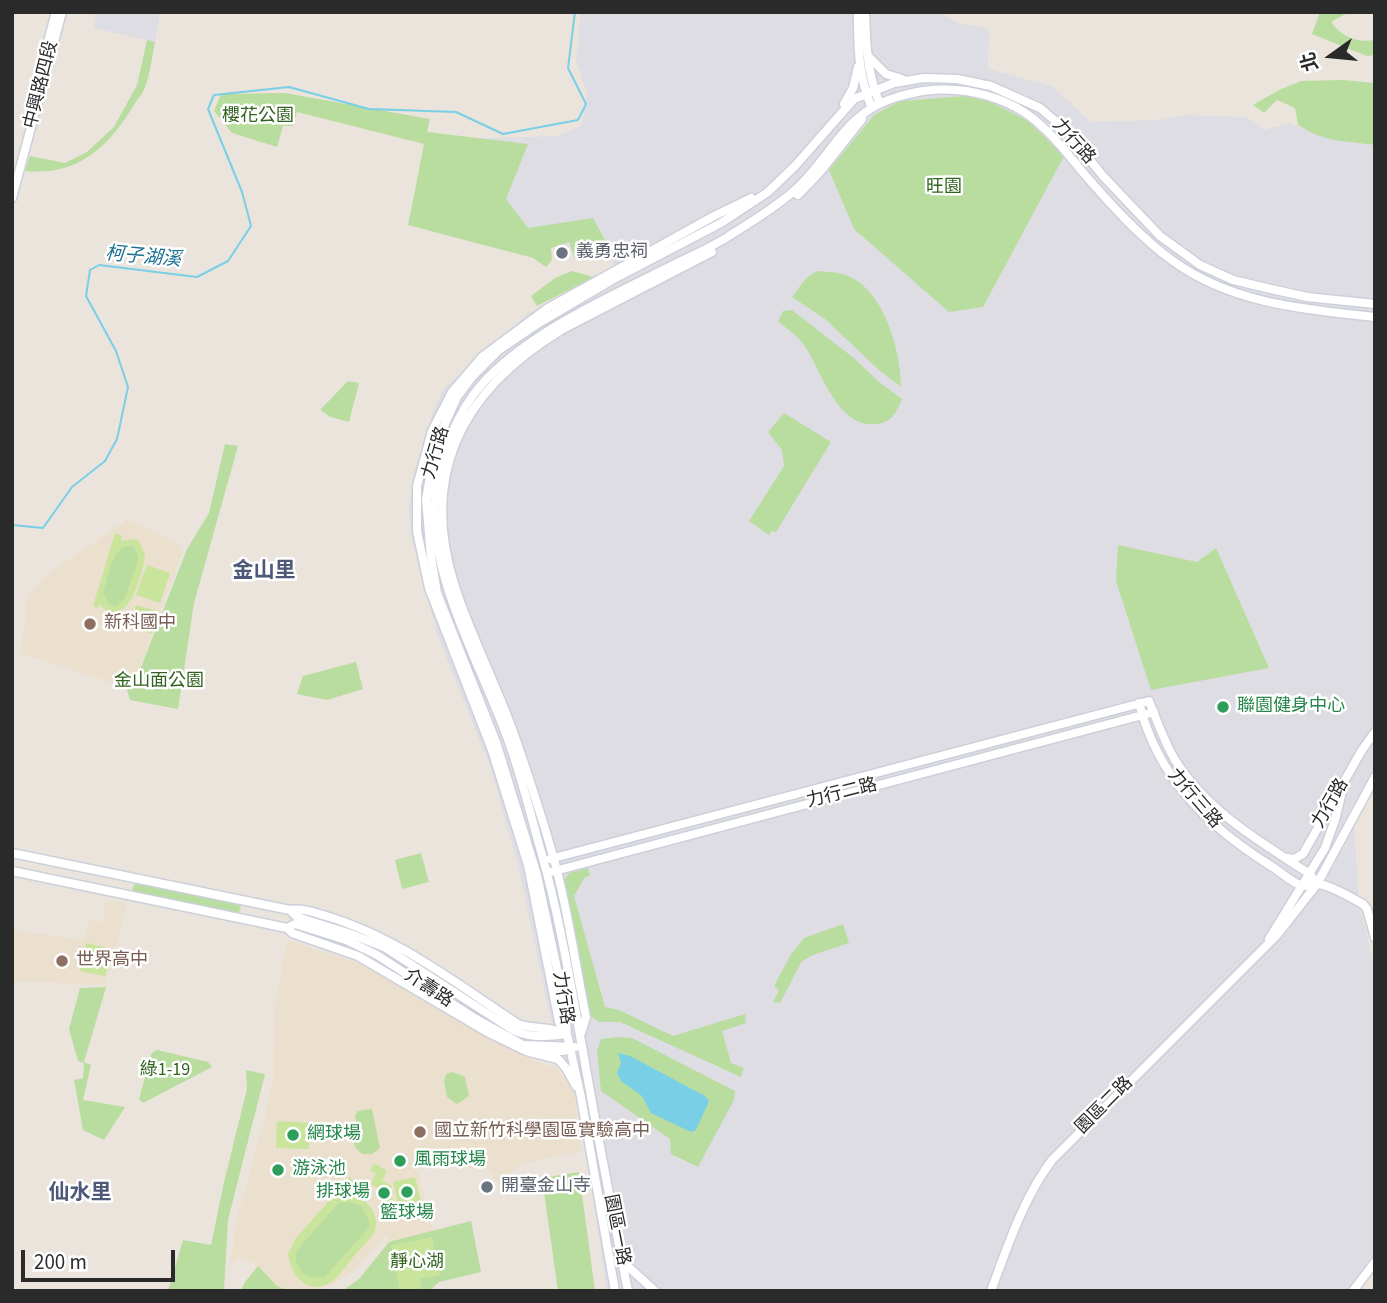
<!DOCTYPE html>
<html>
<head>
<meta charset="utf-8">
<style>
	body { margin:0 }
	#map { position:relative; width:1387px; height:1303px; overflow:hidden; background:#ebe4dd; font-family:"Source Sans 3","Noto Sans TC",sans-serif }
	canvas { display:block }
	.frame { position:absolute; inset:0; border:14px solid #2a2a2a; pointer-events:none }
	.north { position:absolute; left:1296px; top:21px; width:70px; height:70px; -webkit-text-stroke:5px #fff; paint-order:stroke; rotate:255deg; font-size:19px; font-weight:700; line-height:28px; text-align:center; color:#2a2a2a }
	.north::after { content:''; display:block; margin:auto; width:24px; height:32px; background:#2a2a2a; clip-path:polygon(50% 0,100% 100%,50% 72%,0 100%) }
	.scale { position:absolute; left:21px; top:1250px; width:154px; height:32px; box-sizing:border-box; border:4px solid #2a2a2a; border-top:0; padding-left:9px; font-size:21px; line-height:24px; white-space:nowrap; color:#2a2a2a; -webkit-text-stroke:5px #fff; paint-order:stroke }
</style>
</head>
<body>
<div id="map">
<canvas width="1387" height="1303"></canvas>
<div class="frame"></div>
<div class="north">北</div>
<div class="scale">200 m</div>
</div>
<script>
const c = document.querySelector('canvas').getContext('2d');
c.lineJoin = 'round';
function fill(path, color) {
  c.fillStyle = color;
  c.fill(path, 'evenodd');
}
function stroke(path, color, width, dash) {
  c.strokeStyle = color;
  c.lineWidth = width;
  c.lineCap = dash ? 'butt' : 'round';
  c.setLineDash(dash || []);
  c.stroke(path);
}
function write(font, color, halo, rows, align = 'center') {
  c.font = font + ' "Source Sans 3","Noto Sans TC",sans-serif';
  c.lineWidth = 5;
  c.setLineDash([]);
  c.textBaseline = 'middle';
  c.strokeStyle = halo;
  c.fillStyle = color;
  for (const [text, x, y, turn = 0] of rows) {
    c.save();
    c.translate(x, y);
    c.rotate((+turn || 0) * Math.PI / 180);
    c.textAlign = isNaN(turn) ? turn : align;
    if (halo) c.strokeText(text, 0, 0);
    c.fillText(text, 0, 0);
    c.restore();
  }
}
const industrial = new Path2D(`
	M96,12H160L155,42L94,28Z
	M581,12H938L959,23L989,29L988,69L1052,86L1091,122L1159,120L1187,115L1247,117L1264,130L1290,123L1333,140L1375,145V786L1354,822L1359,905L1375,968V1269L1357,1291H607L578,1100L550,1016L518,864L490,766L437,634L411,536L409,506L416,466L434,409L444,388L527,314L615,267L609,255L416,220L434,140L557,136L581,126L587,93L576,61Z`);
const education = new Path2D(`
	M128,519L178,543L183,552L131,689L21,653L28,595L53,570Z
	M106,900L127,903L105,985L12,981V930L83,940L90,920L102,922Z
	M290,941L360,964L527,1058L557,1068L574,1093L582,1151L521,1164L498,1185L486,1166L463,1169L439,1157L425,1160L426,1164L417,1167L444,1276L431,1291H397L387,1234L354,1271L331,1286L311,1291H294L250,1283L257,1265L243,1258L237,1259L230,1265L236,1222L266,1113L273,1078L275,1004L287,942Z`);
const green = new Path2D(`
	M1320,12H1349L1331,22C1343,37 1355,43 1375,40V55L1367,56L1312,34Z
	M147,40L155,42C152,57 150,76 144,90C141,96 135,102 132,108C107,149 76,176 25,171L30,156L65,163L87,152L114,127L137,85Z
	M1343,80L1375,83V145L1333,140L1314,134L1298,125L1295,108L1277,100L1264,113L1253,105L1279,90L1301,81Z
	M285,93L430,119L427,132L528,144L506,199L528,228L593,218L605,240L617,254C602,260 591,261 574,257L569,242L551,248L552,260L546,267L533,258L408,225L424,144L297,112L293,126H283L277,147L232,133L214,111L221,94Z
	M964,96L989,101L1028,121L1064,156L983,307L949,312L854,229L829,170L874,115L900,101Z
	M572,271L594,277L537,306L531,296L555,278Z
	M819,271C828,272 838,272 846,275C884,289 901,351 901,387L879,370L825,319L792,297C800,287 806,274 819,271Z
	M792,310L855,359L879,382L902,399C896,413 892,422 877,424C839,430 821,371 806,348C799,337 788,329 778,322L783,311Z
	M348,381L359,383L349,422L331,417L320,410Z
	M784,413L831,442L776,532L772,531L769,535L749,521L784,466L782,450L768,432Z
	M225,444L238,446L194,603L178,709L130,700L126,687L132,688L138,675L187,549L209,513Z
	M129,545L134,547L139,557L125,599L116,607L108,604L103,592C108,577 111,548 129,545Z
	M1118,545L1197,562L1216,548L1269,668L1151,690L1116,581Z
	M356,662L363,689L327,700L297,694L303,676Z
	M421,853L429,882L402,889L395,860Z
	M588,868L590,876L585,877L574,896L605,1007L619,1010L673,1036L745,1014L746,1023L722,1031L731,1063L744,1068L741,1077L620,1022H599L591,1016L563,882L569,873Z
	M136,883L241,905L239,913L134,893L132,888Z
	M843,924L849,943L813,955L802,961L780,1003L773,1002L779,990L774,986L790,956L804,938Z
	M106,987L84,1062L91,1065L83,1100L125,1107L104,1140L83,1130L74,1080L83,1078L84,1063L78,1061L69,1029L80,988Z
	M617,1037L632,1038L735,1091L734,1100L698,1167L671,1154L670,1139L601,1091L597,1052L601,1039Z
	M157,1050L208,1062L212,1067L143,1103L139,1099L151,1055L153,1052Z
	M246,1070L265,1074L228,1220L224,1290L168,1291L183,1240L211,1245L224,1182L247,1089Z
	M453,1072L465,1077L469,1096L457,1104L447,1097L444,1081L446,1074Z
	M372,1109L380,1148L372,1154H362L355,1147L351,1130L356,1122L355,1116L357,1111Z
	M579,1172L595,1291H558L542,1178Z
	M349,1201L362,1206L369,1221V1228L325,1277L314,1278L303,1274L296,1263V1251L338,1203Z
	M471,1221L481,1272L439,1282L429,1291H342L359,1279L389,1242Z
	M258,1266L277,1286L289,1291H241L245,1282Z`);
const pitch = new Path2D(`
	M115,533L122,536L121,541L134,539L139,541L145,554C144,571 126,636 100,604L98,608L93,606ZM129,545L134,547L139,557L125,599L116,607L108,604L103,592C108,577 111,548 129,545Z
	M147,565L170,573L160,603L136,595Z
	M136,605L159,612L152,634L130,627Z
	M86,943L111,949L105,976L80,971Z
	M277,1121L310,1123L309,1149L276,1148Z
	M374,1163L387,1171L382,1180L392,1186L386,1195L394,1200L390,1206L397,1211L392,1219L380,1212L385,1203L378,1198L382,1191L371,1184L376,1174L370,1170Z
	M350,1177L355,1183L345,1195C362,1194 381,1211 375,1230C372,1239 360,1249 354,1256C347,1264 338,1279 328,1284C305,1295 291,1273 288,1254L296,1238ZM349,1201L362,1206L369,1221V1228L325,1277L314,1278L303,1274L296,1263V1251L338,1203Z
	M415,1177L421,1203L399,1208L393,1182Z
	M432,1237L440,1275L420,1279L422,1291H400L391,1245Z`);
const water = new Path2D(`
	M618,1053L630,1056L705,1096L709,1101L696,1130L691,1132L651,1113L642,1096L621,1081L617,1073L621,1063Z`);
const stream = new Path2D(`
	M12,525L43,528L72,487L105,461L117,439L128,387L116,351L86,296L90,270L99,265L197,277L228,261L251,226L242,192L208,109L214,95L289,87L369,109L456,112L503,134L578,120L586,104L568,68L575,12`);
const secondary = new Path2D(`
	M858,12C858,45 858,75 871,106
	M865,12C866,44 867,72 879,102
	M868,56L886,74L902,79
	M42,64L56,12
	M844,104L853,88L858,67
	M798,195L820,172L862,119
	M12,198L62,12
	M1139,703C1158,778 1207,826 1271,866C1280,871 1293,884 1303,886C1308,886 1314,883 1319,884C1334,887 1350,897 1363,904L1367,909L1375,938
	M12,853L290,910C303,908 313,912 326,916C397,937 457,984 518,1024C535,1030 551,1026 567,1034
	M1287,858L1294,859L1303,854L1362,750L1375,732
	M550,859L1149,701C1157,721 1164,741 1175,760C1207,811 1260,842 1310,874L1317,884
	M12,871L263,923L287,928L295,924L346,940L377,955L476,1019L523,1045L575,1047
	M551,872L1154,712
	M290,910L297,917L348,933L384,947L513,1030C532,1039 547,1036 567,1034
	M287,928L292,933L358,956L489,1033L526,1051L558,1059L566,1068L576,1086
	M1269,939L1325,848L1335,820L1344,783
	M566,1031L559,1022L528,865L492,750L429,588L417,531V486L432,431L452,392L482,357L548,308L714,216L751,198
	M581,1033L586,1017C575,964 568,908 553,856C542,817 529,778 516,740C498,688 472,639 455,587C418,473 463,389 563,329L712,252
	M539,1051H563L568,1049
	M623,1262L655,1291
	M615,1291L581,1097L567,1034L565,1006L537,875L496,742L437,593L431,557L426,499L436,444L457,397L472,377L499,350L539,323L612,280L721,223L768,192L795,166L854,99L894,83L924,78L957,79L991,86L1040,108L1065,129L1103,176L1160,236L1200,265L1233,280L1271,289L1307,297L1375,304
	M628,1291C612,1211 597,1132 583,1052C571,987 560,919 542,855C530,813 520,769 504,729C478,661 434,582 434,509C434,471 452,425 473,395C515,338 611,296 675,264C693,255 712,247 729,236C751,222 775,208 795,190C832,157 844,112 897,97C918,91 935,88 956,90C982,92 1010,101 1031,117C1052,133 1069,156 1086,176C1112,206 1141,238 1173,261C1232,304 1305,309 1375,317
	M991,1291C1008,1245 1023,1199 1052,1160L1277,935L1317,884L1375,777
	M1353,1291L1375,1262`);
const markers = [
	[562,253,7,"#6b7280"],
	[90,624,7,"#8d6e63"],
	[1223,707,7,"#2e9e5b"],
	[62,961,7,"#8d6e63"],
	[420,1132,7,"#8d6e63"],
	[293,1135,7,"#2e9e5b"],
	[400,1161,7,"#2e9e5b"],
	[278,1170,7,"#2e9e5b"],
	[487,1187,7,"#6b7280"],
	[407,1192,7,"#2e9e5b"],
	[384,1193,7,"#2e9e5b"]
];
const streetNames = [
	["中興路四段",42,85,-76],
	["力行路",1073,142,48],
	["力行路",437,453,-74],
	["力行二路",842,794,-14],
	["力行三路",1194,799,49],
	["力行路",1331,804,-60],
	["介壽路",428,989,33],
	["力行路",562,998,81],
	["園區二路",1105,1106,-45],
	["園區一路",616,1230,79]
];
const parkNames = [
	["櫻花公園",258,117],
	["旺園",944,188],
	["金山面公園",159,682],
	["綠1-19",165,1071],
	["靜心湖",417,1263]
];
const worshipNames = [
	["義勇忠祠",576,253],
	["開臺金山寺",501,1187]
];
const educationNames = [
	["新科國中",104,624],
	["世界高中",76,961],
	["國立新竹科學園區實驗高中",434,1132]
];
const leisureNames = [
	["聯園健身中心",1237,707],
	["網球場",307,1135],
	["風雨球場",414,1161],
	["游泳池",292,1170],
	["排球場",370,1193,"right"],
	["籃球場",407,1214,"center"]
];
const waterNames = [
	["柯子湖溪",143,258,5]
];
const quarterNames = [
	["金山里",264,572],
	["仙水里",80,1194]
];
fill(industrial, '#dfdde4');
fill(education, '#ebe0ce');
fill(green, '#b8dd9e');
fill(pitch, '#c9e49b');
fill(water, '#79cfe5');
stroke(stream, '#79cfe5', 2);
stroke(secondary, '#ccd0db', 11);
stroke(secondary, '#fff', 8);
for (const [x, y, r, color] of markers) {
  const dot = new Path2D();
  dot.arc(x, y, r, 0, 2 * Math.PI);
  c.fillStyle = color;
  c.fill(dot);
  stroke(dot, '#fff', 2.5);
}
write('18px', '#2a2a2a', '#fff', streetNames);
write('18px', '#326220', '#fff', parkNames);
write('18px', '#5b616d', '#fff', worshipNames, 'left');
write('18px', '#785e54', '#fff', educationNames, 'left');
write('18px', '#27864d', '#fff', leisureNames, 'left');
write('italic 19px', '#186f91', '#fff', waterNames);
write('bold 21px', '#4e5877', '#fff', quarterNames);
</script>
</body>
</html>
